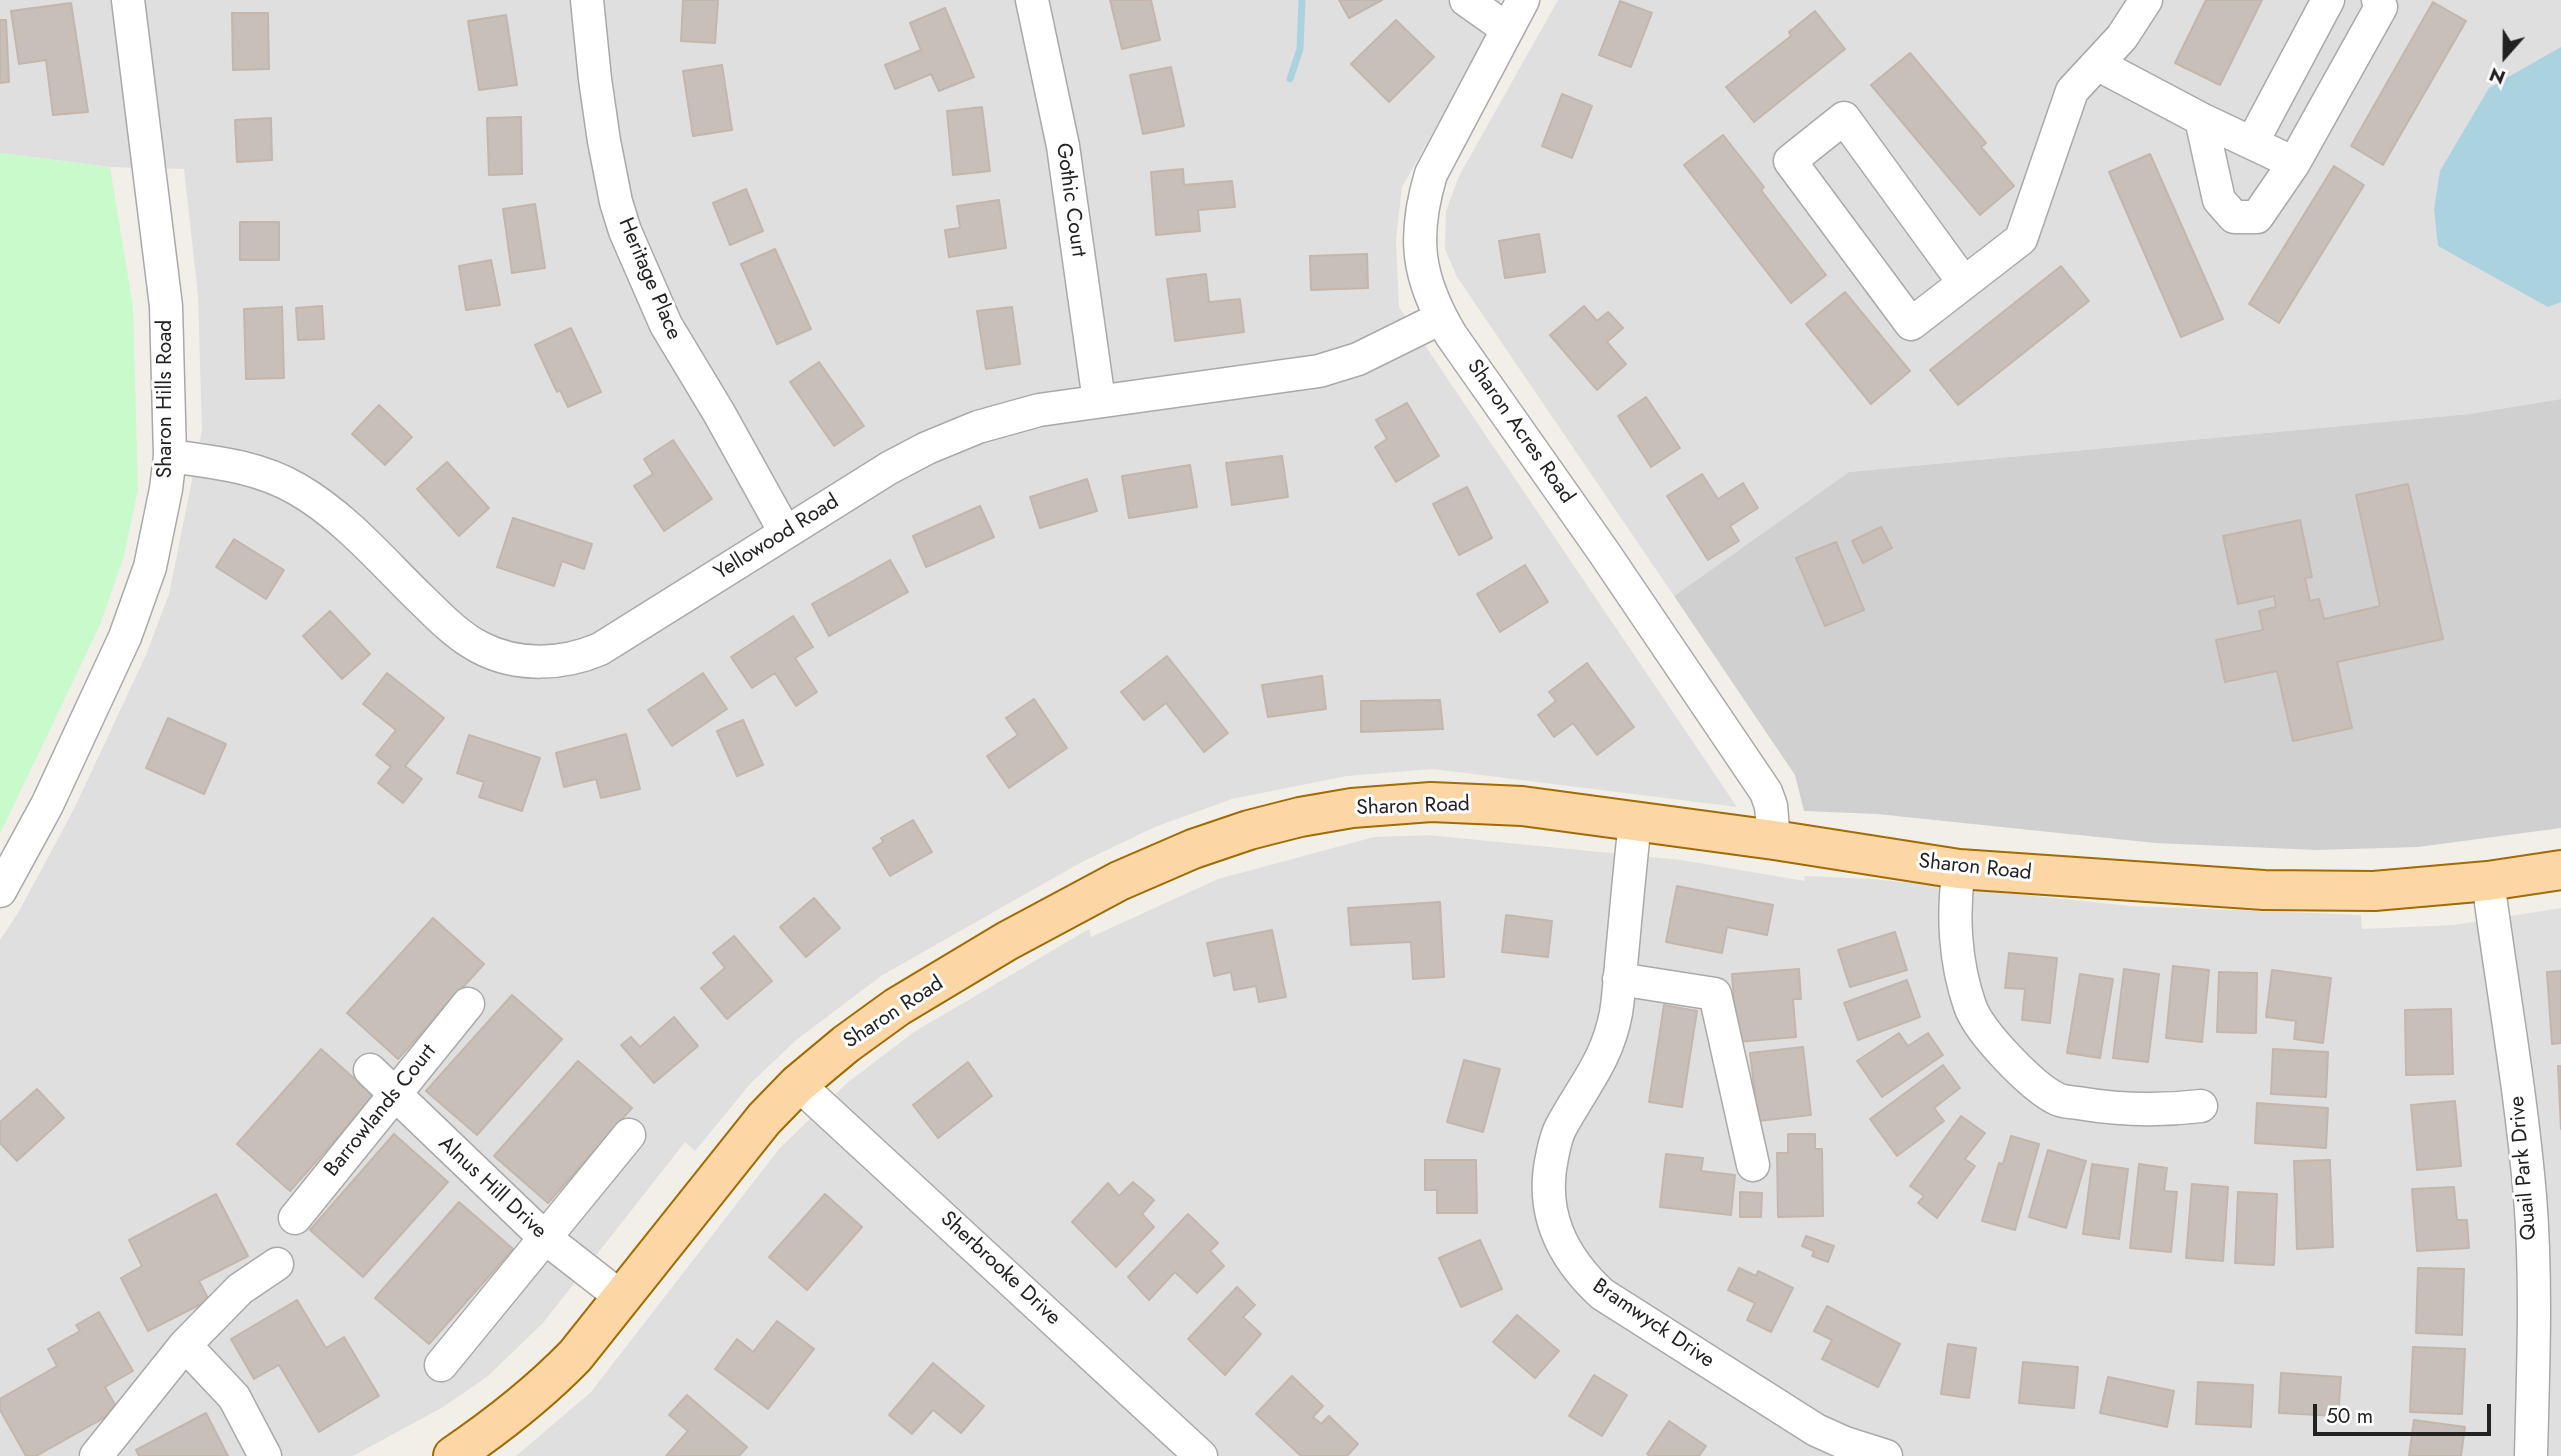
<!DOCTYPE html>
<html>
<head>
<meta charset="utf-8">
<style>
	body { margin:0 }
	#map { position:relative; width:2561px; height:1456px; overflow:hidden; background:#f2efe9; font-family:Jost,sans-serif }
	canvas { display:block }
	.north { position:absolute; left:2470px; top:21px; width:70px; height:70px; -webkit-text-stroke:5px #fff; paint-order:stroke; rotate:201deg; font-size:19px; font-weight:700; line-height:28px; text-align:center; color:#222 }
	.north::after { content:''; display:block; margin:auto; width:24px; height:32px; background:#222; clip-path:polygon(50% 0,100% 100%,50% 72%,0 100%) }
	.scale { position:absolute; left:2313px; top:1404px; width:178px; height:32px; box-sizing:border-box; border:4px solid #222; border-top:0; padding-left:9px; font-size:21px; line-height:24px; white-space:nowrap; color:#222; -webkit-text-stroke:5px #fff; paint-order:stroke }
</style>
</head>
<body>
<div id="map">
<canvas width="2561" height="1456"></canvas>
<div class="north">N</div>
<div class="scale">50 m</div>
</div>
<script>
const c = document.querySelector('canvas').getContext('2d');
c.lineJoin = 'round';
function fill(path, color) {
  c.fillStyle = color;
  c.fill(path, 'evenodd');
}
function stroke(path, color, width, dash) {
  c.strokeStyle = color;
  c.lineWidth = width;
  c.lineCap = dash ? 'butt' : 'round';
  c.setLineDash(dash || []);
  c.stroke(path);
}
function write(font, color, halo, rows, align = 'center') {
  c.font = font + ' Jost,sans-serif';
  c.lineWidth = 6;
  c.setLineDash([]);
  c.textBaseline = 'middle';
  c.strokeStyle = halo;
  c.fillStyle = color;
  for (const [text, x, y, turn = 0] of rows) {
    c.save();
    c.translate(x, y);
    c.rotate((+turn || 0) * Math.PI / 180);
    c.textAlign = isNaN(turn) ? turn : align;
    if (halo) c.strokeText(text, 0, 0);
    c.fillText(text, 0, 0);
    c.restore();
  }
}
const residential = new Path2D(`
	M0,0H1501L1475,58L1402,187L1396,239L1399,307L1737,807L1433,769L1347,776L1232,799L1155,827L1080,863L881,976L795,1041L750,1084L695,1151L685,1142L543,1323L488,1376L443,1407L353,1456H0V940L18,913L73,811L146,655L169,594L202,430L198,295L184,169L110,167L0,153Z
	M1558,0H2561V399L2469,414L1849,472L1674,596L1457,277L1445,249L1446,211L1459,176Z
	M1428,835L1681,860L1805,881L1804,876L1872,879L2131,906L2361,915L2362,929L2454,925L2561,908V1456H516L591,1392L779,1149L847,1083L914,1032L1089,929L1091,937L1218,879L1374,837Z`);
const religious = new Path2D(`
	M2561,399V828L2418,847L2317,850L2155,843L1877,814L1804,811L1795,775L1674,596L1849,472L2469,414Z`);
const park = new Path2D(`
	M0,153L110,167L133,307L138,489L124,556L100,625L0,834Z`);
const water = new Path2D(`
	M2561,47V302L2548,307L2438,246L2434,209L2440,171L2489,88Z`);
const stream = new Path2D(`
	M1290,79L1300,49L1302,0`);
const building = new Path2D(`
	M683,0H718L715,43L681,41Z
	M1110,0H1151L1160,40L1122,49Z
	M1339,0H1382L1349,18Z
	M2206,0H2262L2220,85L2175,63Z
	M1620,1L1652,13L1631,67L1599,55Z
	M2433,2L2466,21L2383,165L2351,146Z
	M71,3L88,112L53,115L46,60L19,64L11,11Z
	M945,8L974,77L939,91L931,74L895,89L885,65L921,50L910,23Z
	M1815,11L1845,49L1754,122L1726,87L1791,36L1789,32Z
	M232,13H268L269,69L233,70Z
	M506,15L517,85L479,90L468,21Z
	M0,20H6L9,82L0,83Z
	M1396,20L1434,57L1389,102L1351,64Z
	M1910,53L1986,143L1981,147L2014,186L1980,215L1871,85Z
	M722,65L732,130L693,136L683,71Z
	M1171,67L1184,126L1143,134L1130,75Z
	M1562,94L1592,106L1572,158L1542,146Z
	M982,107L990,171L953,175L947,111Z
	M521,117L522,174L489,175L487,118Z
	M271,118L272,160L237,162L235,120Z
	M1723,135L1764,187L1761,190L1826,275L1791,303L1684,165Z
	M2150,154L2223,319L2181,337L2109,172Z
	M2334,166L2364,185L2279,323L2249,304Z
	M1183,169L1184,185L1232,181L1235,207L1198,210L1200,231L1156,235L1151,172Z
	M746,189L763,231L730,245L713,203Z
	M999,200L1006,248L949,257L945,230L960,228L957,206Z
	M535,204L545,268L512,273L503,209Z
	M240,222H279V260H240Z
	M1539,234L1545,272L1505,278L1499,241Z
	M775,249L811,329L777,344L741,264Z
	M1367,254L1368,288L1311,290L1310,256Z
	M491,260L500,305L466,310L459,266Z
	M2061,266L2089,301L1958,405L1930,370Z
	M1206,274L1209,302L1240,299L1244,332L1175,341L1167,279Z
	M1845,292L1910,371L1871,404L1806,324Z
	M322,306L324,339L298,340L296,308Z
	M1584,306L1597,321L1608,312L1623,328L1607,342L1626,364L1597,390L1550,335Z
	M282,307L284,378L246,379L244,309Z
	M1012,307L1020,364L986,369L977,311Z
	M571,328L601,392L568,407L560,390L557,392L535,345Z
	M819,362L864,426L834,446L790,382Z
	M1646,397L1680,448L1651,467L1618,416Z
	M1407,403L1439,456L1396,482L1375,447L1387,439L1376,420Z
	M379,405L412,437L385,465L352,434Z
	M673,440L712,499L664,531L634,486L653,474L644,459Z
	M1282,456L1288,497L1232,505L1226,463Z
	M447,462L489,508L459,536L417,489Z
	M1190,465L1197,507L1129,518L1122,476Z
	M1702,474L1718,499L1743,483L1758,508L1730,526L1739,541L1708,560L1667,496Z
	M1087,479L1097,511L1040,528L1030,497Z
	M2408,484L2443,639L2337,662L2352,728L2293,741L2277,671L2225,682L2216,640L2263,630L2259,611L2276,607L2274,596L2238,604L2223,536L2300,520L2312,577L2305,578L2310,601L2319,599L2324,619L2380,606L2356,495Z
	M1467,487L1492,538L1459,555L1433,504Z
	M980,506L994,537L926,567L913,536Z
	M513,518L592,544L584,569L562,561L554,586L497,567Z
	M1881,527L1892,548L1863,563L1852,541Z
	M234,539L284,570L266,599L216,567Z
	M1836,542L1864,610L1825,626L1796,558Z
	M890,560L908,592L829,636L812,604Z
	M1525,565L1548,602L1500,632L1477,594Z
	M330,611L370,654L342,679L303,636Z
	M793,616L813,647L795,658L817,692L796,706L775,673L752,688L731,657Z
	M1167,656L1228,733L1204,752L1166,703L1144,720L1121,692Z
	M1587,663L1634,727L1597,755L1573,723L1554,737L1538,715L1556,701L1549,692Z
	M387,673L444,718L405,766L422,779L403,803L378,783L391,767L376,755L396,730L363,704Z
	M703,673L727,709L672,746L648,710Z
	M1322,676L1326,709L1268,717L1262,685Z
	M1034,699L1067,748L1009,788L987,756L1018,735L1006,718Z
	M1440,700L1443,729L1361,732V701Z
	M168,718L226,744L204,794L146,768Z
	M743,720L763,765L737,776L717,731Z
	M626,734L640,789L601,798L596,779L564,787L556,753Z
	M469,735L540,758L522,811L479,797L484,782L457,773Z
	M913,820L932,852L890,876L873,848L883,842L881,838Z
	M1677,886L1773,905L1767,935L1727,927L1722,953L1666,942Z
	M814,898L840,928L806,957L780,927Z
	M1440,902L1444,977L1413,979L1411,942L1351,945L1348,908Z
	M1506,915L1552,921L1548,957L1502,952Z
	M433,918L484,964L398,1059L347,1013Z
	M1272,930L1286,997L1259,1002L1256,986L1234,990L1231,972L1214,976L1207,943Z
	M1895,932L1907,970L1850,987L1838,950Z
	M734,936L772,981L727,1019L701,988L725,968L713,953Z
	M2009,953L2057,958L2050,1023L2022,1020L2025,989L2005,988Z
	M2173,966L2209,970L2202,1042L2166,1038Z
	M1799,969L1801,999H1793L1796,1037L1737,1042L1732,974Z
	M2124,969L2159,974L2148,1062L2113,1058Z
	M2272,970L2331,978L2323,1043L2294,1039L2296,1021L2266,1017Z
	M2561,971V1043L2552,1044L2547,972Z
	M2219,972L2257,973L2256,1033L2217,1032Z
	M2080,974L2113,979L2100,1058L2067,1053Z
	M1907,980L1920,1017L1858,1040L1844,1003Z
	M512,995L562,1039L477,1135L426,1091Z
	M1664,1005L1697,1011L1682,1107L1649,1102Z
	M2451,1009L2453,1074L2406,1075L2405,1010Z
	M674,1017L698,1046L654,1083L621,1045L631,1037L640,1047Z
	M1899,1033L1908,1046L1928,1033L1943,1055L1882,1097L1857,1061Z
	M1803,1047L1811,1115L1758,1121L1750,1053Z
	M321,1049L374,1096L290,1191L237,1144Z
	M2273,1049L2328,1052L2326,1097L2271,1094Z
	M1464,1060L1500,1069L1483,1132L1447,1122Z
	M578,1061L632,1108L548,1203L494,1156Z
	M968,1062L992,1096L938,1138L913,1105Z
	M1943,1065L1960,1088L1934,1108L1944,1121L1897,1156L1870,1119Z
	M2558,1066H2561V1129Z
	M37,1089L64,1118L17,1161L0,1143V1122Z
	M2455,1101L2461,1166L2417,1170L2411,1105Z
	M2257,1103L2328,1108L2326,1148L2255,1143Z
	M1961,1116L1985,1133L1965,1159L1975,1166L1937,1218L1918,1203L1924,1196L1910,1186Z
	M394,1134L448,1182L363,1277L310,1230Z
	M1788,1134H1815V1149H1822L1823,1216L1778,1217L1777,1153H1788Z
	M2011,1136L2039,1144L2015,1230L1982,1221L1999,1163L2003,1164Z
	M2048,1150L2086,1161L2066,1228L2029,1217Z
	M1666,1154L1703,1158L1701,1171L1735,1175L1731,1215L1660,1207Z
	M1425,1160H1476L1477,1213H1437V1190H1425Z
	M2330,1160L2333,1247L2297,1249L2294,1161Z
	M2092,1164L2128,1169L2119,1239L2083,1234Z
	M2139,1164L2167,1168L2164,1191L2177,1192L2171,1252L2130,1248Z
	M1133,1182L1154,1200L1142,1214L1154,1227L1116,1267L1072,1222L1108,1183L1119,1196Z
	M2192,1184L2228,1187L2223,1261L2186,1258Z
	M2454,1187L2457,1220H2467L2469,1248L2417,1251L2412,1189Z
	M1740,1192L1762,1193L1761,1217H1740Z
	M2238,1192L2277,1194L2274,1265L2235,1263Z
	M216,1194L248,1256L199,1281L209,1300L148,1331L121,1278L142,1266L129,1240Z
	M825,1194L862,1227L807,1290L769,1257Z
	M459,1202L513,1249L429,1344L375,1298Z
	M1188,1214L1218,1243L1210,1251L1224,1266L1197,1293L1175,1272L1149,1300L1128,1277Z
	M1806,1236L1834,1246L1828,1262L1812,1256L1814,1251L1802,1246Z
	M1480,1240L1502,1289L1461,1307L1439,1258Z
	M1739,1268L1756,1276L1758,1271L1793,1288L1771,1332L1747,1320L1755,1303L1728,1290Z
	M2418,1268L2464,1269L2462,1335L2416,1333Z
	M1237,1287L1255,1305L1243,1317L1261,1334L1225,1375L1188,1339Z
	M297,1300L326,1348L344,1337L379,1396L319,1432L279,1365L254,1379L231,1339Z
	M1827,1306L1900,1344L1878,1387L1822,1359L1832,1340L1814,1331Z
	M99,1312L133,1371L105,1387L118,1410L36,1456H26L0,1410V1399L57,1366L48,1349L80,1331L76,1325Z
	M1517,1315L1559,1351L1535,1378L1493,1342Z
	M777,1321L814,1349L768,1409L715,1369L737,1339L753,1352Z
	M1948,1344L1976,1348L1969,1398L1941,1394Z
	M2413,1347L2465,1349L2462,1414L2410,1412Z
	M2023,1362L2078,1367L2074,1408L2019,1403Z
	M933,1363L984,1406L961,1433L933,1410L912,1434L889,1415Z
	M2281,1373L2341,1377L2338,1416L2279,1413Z
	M1594,1375L1627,1395L1602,1436L1569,1416Z
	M1292,1376L1323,1406L1313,1417L1321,1424L1329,1416L1358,1444L1347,1456H1301L1256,1414Z
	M2108,1377L2174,1391L2167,1427L2100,1413Z
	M2198,1382L2253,1385L2251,1427L2196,1424Z
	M687,1395L747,1447L739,1456H666L688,1431L669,1415Z
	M206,1413L228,1456H139L136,1450Z
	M2414,1420L2465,1427L2461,1456H2409Z
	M1669,1421L1706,1446L1699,1456H1650L1647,1454Z`);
const minor = new Path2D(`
	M587,0L595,79L604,141L616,202L625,231L666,325L719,413L785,532
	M1032,0L1063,146L1099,401
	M1466,0L1507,29
	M1523,0L1431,174C1412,237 1417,278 1451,335L1603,551L1766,792L1771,806L1774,840
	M2097,64L2201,119L2219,200L2234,217H2257L2294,163L2201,119
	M2252,143L2328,0
	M2294,163L2381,7L2378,0
	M1964,283L1844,118L1790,161L1911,324L2021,239L2072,91L2122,37L2146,0
	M170,456C214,462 257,466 297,489C344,516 381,560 420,598C439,616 457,636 481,648C518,667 563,665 600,649L889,468L927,448L978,427L1039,410L1319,371L1358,359L1441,318
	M1635,822C1630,866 1626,911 1622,955C1620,974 1619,994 1616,1013C1607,1061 1583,1086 1561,1127C1556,1136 1554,1147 1552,1157C1540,1213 1562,1257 1602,1294L1816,1430L1845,1443L1886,1456
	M1959,869C1952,914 1955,963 1970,1006C1979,1032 2032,1087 2057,1099C2063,1102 2072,1102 2078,1103C2119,1110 2160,1111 2201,1106
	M2488,881C2502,986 2521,1091 2530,1196C2537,1283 2533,1370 2531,1456
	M0,891L47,805L125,637L150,567L166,489L170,456L166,306L128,0
	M1619,979L1715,994L1753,1165
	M370,1070L544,1237L621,1297
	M798,1084L1201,1456
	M295,1218L468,1004
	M185,1345L234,1397L265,1456
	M441,1365L629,1135
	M96,1456L185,1345L240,1289L277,1264`);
const major = new Path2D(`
	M453,1456C497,1426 538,1394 575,1356L764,1119L798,1084L846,1044L897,1007L1007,941L1119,881L1193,849L1249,830L1300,817L1352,808L1431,802L1522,806L1774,840L1959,869L2264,890L2374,891L2488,881L2561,870`);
const streetNames = [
	["Gothic Court",1070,200,82],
	["Heritage Place",649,279,67],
	["Sharon Hills Road",166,399,-90],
	["Sharon Acres Road",1520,432,55],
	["Yellowood Road",777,538,-32],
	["Sharon Road",1413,807,-2],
	["Sharon Road",1975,868,6],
	["Sharon Road",894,1013,-33],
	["Barrowlands Court",381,1111,-51],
	["Quail Park Drive",2524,1168,-95],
	["Alnus Hill Drive",492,1188,43],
	["Sherbrooke Drive",1000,1269,43],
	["Bramwyck Drive",1653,1324,34]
];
fill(residential, '#e0dfdf');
fill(religious, '#d0d0d0');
fill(park, '#c8facc');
fill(water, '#aad3df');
stroke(stream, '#aad3df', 7);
fill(building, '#c7bfb8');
stroke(building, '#c4b6ab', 2);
stroke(minor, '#a9a9a9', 35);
stroke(major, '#a06b00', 42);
stroke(minor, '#fff', 32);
stroke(major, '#fcd6a4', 38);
write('21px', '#222', '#fff', streetNames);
</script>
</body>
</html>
